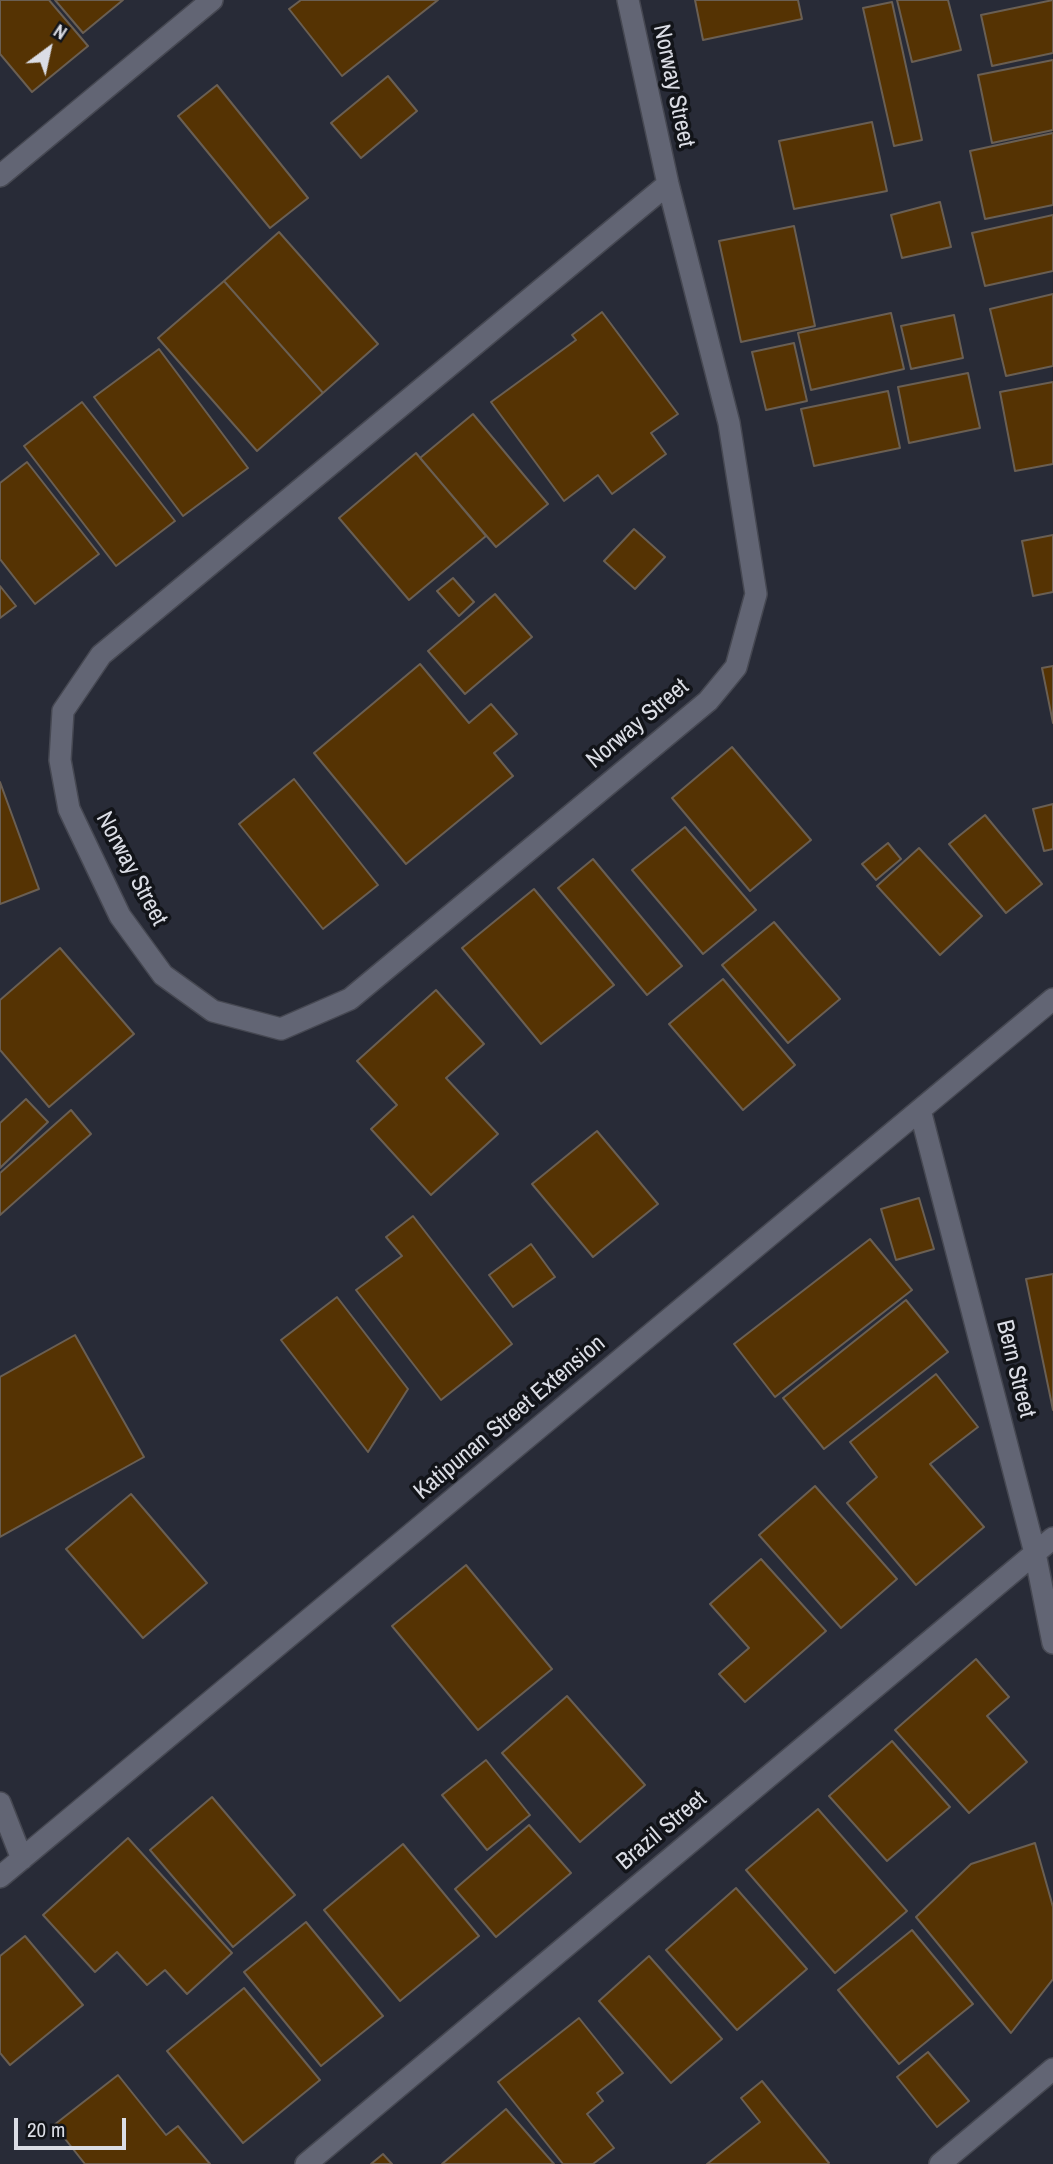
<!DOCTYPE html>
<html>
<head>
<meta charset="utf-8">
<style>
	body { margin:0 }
	#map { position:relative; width:1053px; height:2164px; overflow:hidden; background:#282b37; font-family:"Archivo Narrow",sans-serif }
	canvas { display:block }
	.north { position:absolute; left:14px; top:14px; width:70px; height:70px; -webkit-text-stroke:5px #121419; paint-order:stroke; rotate:33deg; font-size:19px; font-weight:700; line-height:28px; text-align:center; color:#dbdde5 }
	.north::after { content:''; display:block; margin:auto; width:24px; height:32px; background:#dbdde5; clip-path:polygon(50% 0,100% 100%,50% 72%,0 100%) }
	.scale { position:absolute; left:14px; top:2118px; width:112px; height:32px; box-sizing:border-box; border:4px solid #dbdde5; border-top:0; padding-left:9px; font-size:21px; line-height:24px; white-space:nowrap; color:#dbdde5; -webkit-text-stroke:5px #121419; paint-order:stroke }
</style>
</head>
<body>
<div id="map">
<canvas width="1053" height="2164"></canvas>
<div class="north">N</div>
<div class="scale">20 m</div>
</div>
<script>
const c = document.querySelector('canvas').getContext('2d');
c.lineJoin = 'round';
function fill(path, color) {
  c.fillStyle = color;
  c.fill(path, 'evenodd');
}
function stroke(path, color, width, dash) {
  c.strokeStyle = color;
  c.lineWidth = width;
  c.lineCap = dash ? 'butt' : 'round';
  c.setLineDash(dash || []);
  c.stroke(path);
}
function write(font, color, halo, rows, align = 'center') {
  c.font = font + ' "Archivo Narrow",sans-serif';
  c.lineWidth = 7;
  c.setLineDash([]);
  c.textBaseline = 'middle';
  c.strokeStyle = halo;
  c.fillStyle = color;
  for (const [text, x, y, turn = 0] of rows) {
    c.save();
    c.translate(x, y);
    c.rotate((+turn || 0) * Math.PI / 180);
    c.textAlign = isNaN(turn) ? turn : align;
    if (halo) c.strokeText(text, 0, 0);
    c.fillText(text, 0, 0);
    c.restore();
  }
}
const building = new Path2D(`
	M0,0H49L88,46L32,92L0,54Z
	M55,0H123L83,33Z
	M301,0H438L342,76L289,9Z
	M695,0H798L802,19L703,40Z
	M897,0H948L961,50L912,62Z
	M1053,0V53L992,66L981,15Z
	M892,2L922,140L894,146L863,8Z
	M1053,60V130L992,143L978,75Z
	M388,76L417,111L361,158L331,123Z
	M217,85L308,198L270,228L178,116Z
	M872,122L887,191L794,209L779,141Z
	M1053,133V205L985,219L970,151Z
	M940,202L951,247L902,258L891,215Z
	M1053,215V271L985,286L972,233Z
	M794,226L815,326L741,342L719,241Z
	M279,232L378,344L323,393L224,281Z
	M224,281L323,393L257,451L158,338Z
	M1053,294V366L1006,376L990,309Z
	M602,312L678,414L651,433L666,454L612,494L598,475L564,501L491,402L576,340L572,335Z
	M891,313L904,369L811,390L798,333Z
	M954,315L963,358L911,369L901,326Z
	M794,343L807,401L766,410L752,352Z
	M159,349L248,468L183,516L94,397Z
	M968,373L980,428L909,443L898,387Z
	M1053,382V464L1015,471L1000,392Z
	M888,391L900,448L814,466L801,409Z
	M82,402L175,521L116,566L24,446Z
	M473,414L548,504L496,547L420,458Z
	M416,453L486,536L409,600L339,518Z
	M27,462L99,554L35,604L0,559V483Z
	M634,529L665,557L635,589L604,561Z
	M1053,535V592L1033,596L1022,541Z
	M453,578L474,602L459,616L437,591Z
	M0,586L16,606L0,618Z
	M495,594L532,637L465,694L428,651Z
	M420,664L469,723L491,704L517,734L494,753L513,776L406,864L314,753Z
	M1053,666V723L1042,668Z
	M732,747L811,840L750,891L672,798Z
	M294,779L378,885L323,929L239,824Z
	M0,782L39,889L0,904Z
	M1053,804V849L1044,851L1033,809Z
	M985,815L1042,884L1006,913L949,844Z
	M685,827L756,910L703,954L632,870Z
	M888,843L901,859L876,880L862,864Z
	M919,848L982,916L940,955L877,886Z
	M593,859L682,966L647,995L558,888Z
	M534,889L614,985L541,1044L462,948Z
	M774,922L840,999L788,1043L722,965Z
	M60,948L134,1034L49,1107L0,1050V1000Z
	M723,979L795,1065L743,1110L669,1024Z
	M436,990L484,1044L446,1078L498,1134L431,1195L371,1129L397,1105L357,1061Z
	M26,1099L48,1122L0,1168V1123Z
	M71,1110L91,1134L0,1215V1173Z
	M597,1131L658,1204L593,1257L532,1184Z
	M919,1198L934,1249L896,1260L881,1209Z
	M413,1216L512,1344L441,1400L356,1290L402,1256L386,1237Z
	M870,1239L912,1290L775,1397L734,1344Z
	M531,1244L555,1277L513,1307L489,1275Z
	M1053,1274V1410L1026,1279Z
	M337,1297L408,1389L368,1452L281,1340Z
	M906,1300L948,1352L824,1449L783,1398Z
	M75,1335L144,1457L0,1537V1377Z
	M936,1374L978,1427L930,1464L984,1527L916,1585L847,1503L877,1477L850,1442Z
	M815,1486L897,1579L841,1628L759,1535Z
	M131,1494L207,1583L143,1638L66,1549Z
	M761,1559L826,1631L745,1702L719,1674L749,1648L710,1604Z
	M466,1565L552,1669L478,1730L392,1626Z
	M976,1659L1009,1697L987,1716L1027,1762L969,1813L895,1730Z
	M567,1696L645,1785L580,1842L502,1753Z
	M892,1741L950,1807L887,1861L829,1796Z
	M486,1760L530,1815L487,1850L442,1795Z
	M212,1797L295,1895L233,1947L150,1850Z
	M818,1809L907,1911L835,1973L746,1870Z
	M529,1825L571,1873L496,1937L455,1889Z
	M128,1838L232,1953L187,1994L165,1970L147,1985L117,1952L95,1972L43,1915Z
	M1035,1843L1053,1907V1979L1011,2033L916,1917L971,1864Z
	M403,1844L479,1936L400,2001L324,1910Z
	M736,1888L807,1969L737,2030L666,1950Z
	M306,1922L383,2016L321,2066L244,1972Z
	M912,1930L973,2004L899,2064L838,1990Z
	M25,1936L83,2005L10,2065L0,2053V1956Z
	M649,1956L722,2039L671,2083L599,2001Z
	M244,1988L320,2080L243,2143L167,2051Z
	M579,2018L623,2073L597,2093L603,2101L587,2114L614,2148L593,2164H563L498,2082Z
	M928,2052L969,2101L937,2127L897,2077Z
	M118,2075L166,2135L178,2126L210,2164H85L54,2125Z
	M762,2081L829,2163L828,2164H707L760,2122L741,2098Z
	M506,2109L554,2164H442Z
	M383,2154L392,2164H371Z`);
const minor = new Path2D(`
	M628,0L668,184L729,423L756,594L736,667L708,701L350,999L281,1029L213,1011L163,975L120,916L69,809L60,760L63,711L101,655L668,184
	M0,176L212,0
	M920,1110L1035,1553L1053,1643
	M0,1803L22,1859
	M0,1877L1053,999
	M306,2164L1053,1538
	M940,2164L1053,2069`);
const streetNames = [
	["Norway Street",673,86,78],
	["Norway Street",638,724,-40],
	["Norway Street",131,869,62],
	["Bern Street",1015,1369,76],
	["Katipunan Street Extension",510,1418,-40],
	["Brazil Street",662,1831,-40]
];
fill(building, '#553303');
stroke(building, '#6a5f53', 2);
stroke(minor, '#464852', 24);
stroke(minor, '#626574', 21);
write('24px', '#dbdde5', '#121419', streetNames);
</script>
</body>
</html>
